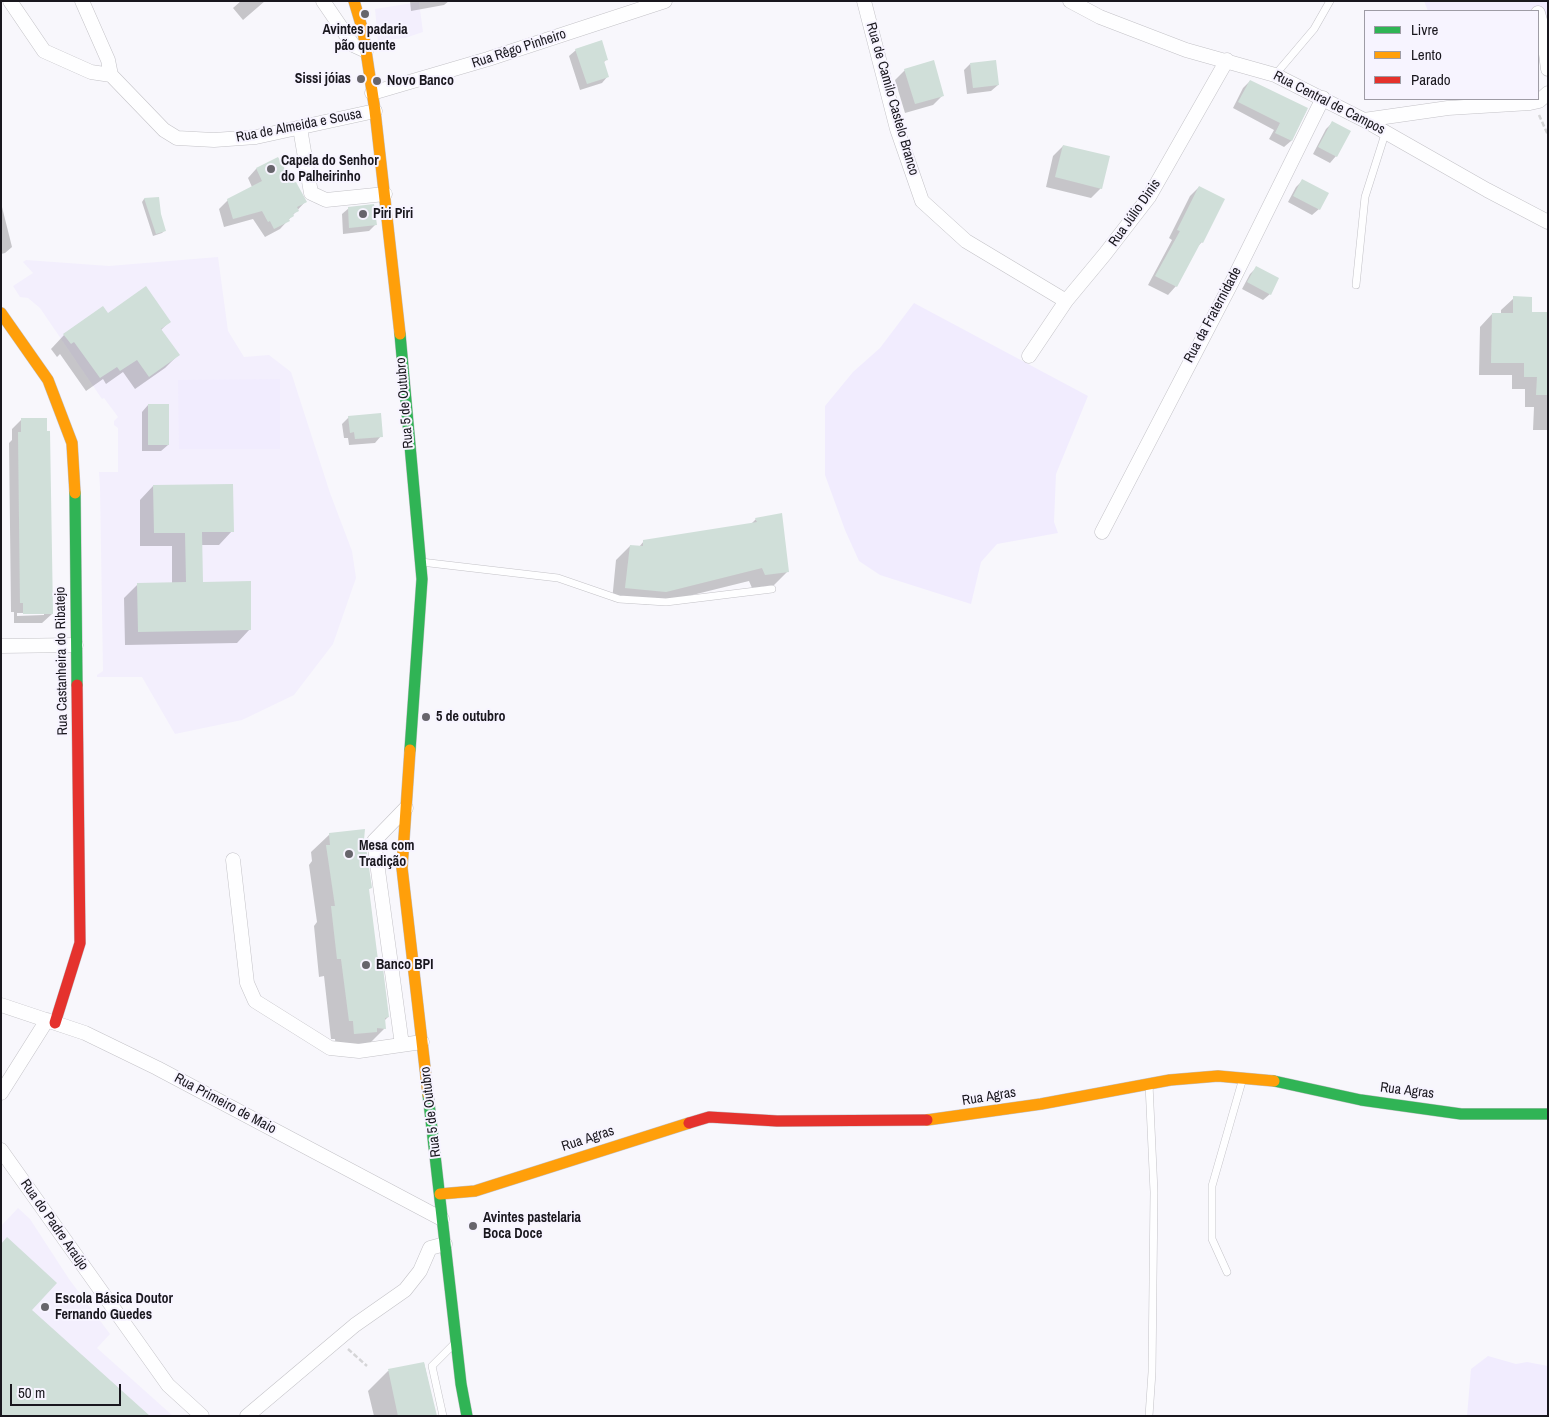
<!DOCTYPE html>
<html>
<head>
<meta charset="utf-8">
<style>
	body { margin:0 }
	#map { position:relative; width:1549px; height:1417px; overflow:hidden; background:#f8f7fc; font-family:"Archivo Narrow",sans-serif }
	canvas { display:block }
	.frame { position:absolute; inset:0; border:2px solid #19171e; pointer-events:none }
	.legend { position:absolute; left:1364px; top:10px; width:175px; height:90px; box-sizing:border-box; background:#f7f4ff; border:1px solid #9e9ca5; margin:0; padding:6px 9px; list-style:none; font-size:15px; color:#19171e }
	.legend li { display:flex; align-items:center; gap:10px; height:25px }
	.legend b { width:25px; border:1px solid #9e9ca5 }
	.scale { position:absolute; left:10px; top:1384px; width:111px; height:22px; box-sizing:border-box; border:2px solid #19171e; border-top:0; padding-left:6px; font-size:15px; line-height:18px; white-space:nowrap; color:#19171e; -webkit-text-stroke:4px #f7f4ff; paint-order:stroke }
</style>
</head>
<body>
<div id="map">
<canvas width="1549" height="1417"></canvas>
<div class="frame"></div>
<ul class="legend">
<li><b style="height:6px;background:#30b455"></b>Livre</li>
<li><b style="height:6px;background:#ff9f0a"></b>Lento</li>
<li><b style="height:6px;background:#e5322d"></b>Parado</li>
</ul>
<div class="scale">50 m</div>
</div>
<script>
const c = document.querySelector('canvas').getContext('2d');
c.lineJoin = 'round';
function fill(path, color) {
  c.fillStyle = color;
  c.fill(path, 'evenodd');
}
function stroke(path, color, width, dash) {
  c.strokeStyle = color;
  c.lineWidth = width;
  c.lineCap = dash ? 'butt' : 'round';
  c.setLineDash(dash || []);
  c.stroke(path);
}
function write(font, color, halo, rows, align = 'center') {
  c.font = font + ' "Archivo Narrow",sans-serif';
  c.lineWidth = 4;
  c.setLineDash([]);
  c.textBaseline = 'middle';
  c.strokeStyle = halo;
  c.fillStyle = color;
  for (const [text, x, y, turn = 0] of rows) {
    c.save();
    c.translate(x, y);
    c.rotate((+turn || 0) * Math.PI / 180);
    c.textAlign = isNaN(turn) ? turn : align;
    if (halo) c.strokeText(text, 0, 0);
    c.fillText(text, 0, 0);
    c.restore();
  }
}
const built = new Path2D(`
	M419,2L423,32L405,38L378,41L375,9Z
	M218,257L228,331L244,357L269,355L291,372L330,493L352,551L356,578L333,644L294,695L242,720L175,734L142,677H97V675L103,671L100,487L99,472H118V428L114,425V421L118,417L104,398L102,399L40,308L28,298L20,297L13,286L33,273L23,262L26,260L109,266Z
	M18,1208L30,1219L69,1279L110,1334L97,1348L173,1416H1V1226Z`);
const green = new Path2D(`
	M1424,1H1548V35L1538,11H1428Z
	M914,303L1088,396L1056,474L1054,522L1058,533L997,544L981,562L971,604L880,575L859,561L845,530L825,475V406L853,372L880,348Z
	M280,379V449H179L178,380Z
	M1488,1356L1516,1364L1527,1362L1548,1366V1416H1467L1471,1369Z`);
const shadow = new Path2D(`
	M265,1L243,20L233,8L241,1Z
	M410,1H449L444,5L411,11Z
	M576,50L607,59L603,63L608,76L602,83L580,90L569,56Z
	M970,64L998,85L991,91L967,94L964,70Z
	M905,70L943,95L933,105L905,113L895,80Z
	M1250,81L1307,109L1291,141L1284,147L1269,139L1274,130L1233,108L1243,88Z
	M1332,123L1336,156L1330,163L1313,154L1326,129Z
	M1063,146L1101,188L1091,198L1046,187L1053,156Z
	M278,158L292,185L305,202L280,229L265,237L253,219L224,227L219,209L228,200L252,187L248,178L256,169Z
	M1302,181L1319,209L1312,215L1288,202L1296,187Z
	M1199,187L1202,242L1196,248L1176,286L1168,295L1148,285L1172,240L1169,238L1190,196Z
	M158,198L159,214L165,230L162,233L153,236L142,202L144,199Z
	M1,203L12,247L5,253L1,254Z
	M349,208L376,224L369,231L343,234L342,214Z
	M1256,268L1270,294L1263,300L1242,289L1250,274Z
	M1514,298L1531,313H1548V430H1533L1534,407H1525V389H1512V375H1479L1480,327L1492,314H1501V310Z
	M108,314L169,322L161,330L178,355L165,368L135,389L123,372L106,384L103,379L86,391L60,354L57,357L51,349L64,335Z
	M148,405L168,445L161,451H142V412Z
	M349,417L381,436L375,443L349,445L348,438H344L342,424Z
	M21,420L52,614L42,623H14V612H11L9,443L12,440V429ZM17,613H44V615L17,616Z
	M153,486L232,531L219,545H201V583L250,629L237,643L125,645L124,598L138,584H172V546H140V500Z
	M756,519L788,571L774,585L752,588L749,581L652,605L612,601L616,560L630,546L639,547L644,541L751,524Z
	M330,834L362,842L370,888L368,890L378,969L388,1017L384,1021L385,1028L367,1046L336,1051L335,1039H331L324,976L319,977L314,926L317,922L309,865L312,861L311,852Z
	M424,1363L436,1416H374L368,1391L388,1371Z`);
const building = new Path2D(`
	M602,40L608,60L604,61L609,77L587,84L575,49Z
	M934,60L944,96L915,104L904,69Z
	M996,60L999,85L973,88L970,63Z
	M1250,80L1308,108L1292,141L1275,133L1280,123L1238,102Z
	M1332,121L1351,131L1337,157L1318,147Z
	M1063,145L1110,156L1102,189L1055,177Z
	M278,157L293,183L296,182L307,202L297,207L299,211L293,214L294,216L289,219L290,221L274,229L270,221L268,222L262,211L233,219L227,199L262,181L256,168Z
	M1302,179L1329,193L1320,210L1293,196Z
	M1199,186L1225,199L1203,243L1201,242L1177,287L1155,276L1180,231L1177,230Z
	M159,197L161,214L166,231L156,234L144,198Z
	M374,204L377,225L349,228L348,207Z
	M1256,266L1279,278L1271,295L1247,282Z
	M146,286L171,322L161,329L180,355L149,377L137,360L120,371L117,367L100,378L74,342L71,344L63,334L103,306L108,313Z
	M1513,296L1532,297V312H1548V395H1536L1537,377H1524V363H1491L1492,313H1513Z
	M148,404H169V445H148Z
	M381,413L383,437L355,439L354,432L350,433L348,416Z
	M21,418H47V431H50L53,614H23V603H20L18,432H21Z
	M233,484L234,532H202L203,582L251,581V630L138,632L137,583L186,582L185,533H154L153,485Z
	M782,513L789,572L765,575L762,568L666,592L625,588L630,545L643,546V540L757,522L755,518Z
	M365,829L364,840H365L372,888L369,889L379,968H383L389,1017L385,1018L386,1029L377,1028V1032L354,1034L353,1021H349L341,959H337L331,906H335L326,845H330L329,833Z
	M7,1237L57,1283L32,1310L150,1416H1V1244Z
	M424,1362L437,1416H398L388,1369Z`);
const path = new Path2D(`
	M1539,115L1548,135
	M348,1349L367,1366`);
const lane = new Path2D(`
	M1275,75L1314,29L1330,1
	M1356,285L1365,197L1386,131
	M421,562L558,578L619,599L666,602L772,589
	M1149,1084L1154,1192L1152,1372L1149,1416
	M1227,1272L1212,1239V1186L1243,1078
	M443,1416L432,1366L454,1344`);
const street = new Path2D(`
	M10,1L44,51L91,72L111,75L164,130L177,138L214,140L256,137L375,111
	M82,1L108,60L111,75
	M323,1L353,45L366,51
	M864,1L897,129L922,201L966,241L1066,301
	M1070,1L1100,17L1186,50L1275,75L1364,120L1487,190L1548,222
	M1538,13L1543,31L1548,69
	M372,93L488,59L665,1
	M1364,120L1448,108L1530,103L1539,101L1548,93
	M300,128L311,193L326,200L385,194
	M1029,356L1066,301L1105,254L1149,197L1227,60
	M1102,532L1233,280L1323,98
	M1,646L76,645
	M233,860L247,983L255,1001L330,1048L359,1051L422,1042
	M1,1005L85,1033L157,1068L442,1219
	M402,1045L374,841L406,808
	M1,1093L47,1020
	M1,1150L168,1385L202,1416
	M247,1416L355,1325L405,1290L420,1271L430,1248L445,1244`);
const fast = new Path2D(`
	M400,334L422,579L410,750
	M75,493L77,685
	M1274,1081L1361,1100L1461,1114H1548
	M428,1094L461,1384L467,1416`);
const slow = new Path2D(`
	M354,1L363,31L375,111L400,334
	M1,313L48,380L72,443L75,493
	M410,750L402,868L428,1094
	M927,1120L1041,1104L1170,1080L1218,1076L1274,1081
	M440,1194L475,1191L689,1123`);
const jam = new Path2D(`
	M55,1023L80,943L77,685
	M689,1123L709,1117L777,1121L927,1120`);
const markers = [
	[365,14,5,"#67656c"],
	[361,79,5,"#67656c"],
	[377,81,5,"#67656c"],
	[271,169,5,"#67656c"],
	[363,214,5,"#67656c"],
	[426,717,5,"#67656c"],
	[349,854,5,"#67656c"],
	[366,965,5,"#67656c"],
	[473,1226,5,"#67656c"],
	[45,1307,5,"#67656c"]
];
const poiNames = [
	["Avintes padaria",365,30,"center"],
	["pão quente",365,46,"center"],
	["Sissi jóias",351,79,"right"],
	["Novo Banco",387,81],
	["Capela do Senhor",281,161],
	["do Palheirinho",281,177],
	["Piri Piri",373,214],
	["5 de outubro",436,717],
	["Mesa com",359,846],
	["Tradição",359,862],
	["Banco BPI",376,965],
	["Avintes pastelaria",483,1218],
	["Boca Doce",483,1234],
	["Escola Básica Doutor",55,1299],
	["Fernando Guedes",55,1315]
];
const streetNames = [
	["Rua Rêgo Pinheiro",519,49,-18],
	["Rua de Camilo Castelo Branco",892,99,74],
	["Rua Central de Campos",1329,103,27],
	["Rua de Almeida e Sousa",299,126,-11],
	["Rua Júlio Dinis",1135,213,-55],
	["Rua da Fraternidade",1213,315,-62],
	["Rua 5 de Outubro",405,403,-95],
	["Rua Castanheira do Ribatejo",62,661,-91],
	["Rua Agras",1407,1091,7],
	["Rua Agras",989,1097,-9],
	["Rua Primeiro de Maio",225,1104,28],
	["Rua 5 de Outubro",431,1112,-97],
	["Rua Agras",588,1139,-18],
	["Rua do Padre Araújo",54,1225,55]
];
fill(built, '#f3effd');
fill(green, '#f1ecfe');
fill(shadow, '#0003');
fill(building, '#d0dfd9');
stroke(lane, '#c3c2c7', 8);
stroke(street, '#c3c2c7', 15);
stroke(fast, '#c3c2c7', 12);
stroke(slow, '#c3c2c7', 12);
stroke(jam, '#c3c2c7', 12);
stroke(path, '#d5d5d7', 2.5, [5, 2.5]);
stroke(lane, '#fefeff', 7);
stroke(street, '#fefeff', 14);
stroke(fast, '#30b455', 11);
stroke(slow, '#ff9f0a', 11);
stroke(jam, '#e5322d', 11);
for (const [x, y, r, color] of markers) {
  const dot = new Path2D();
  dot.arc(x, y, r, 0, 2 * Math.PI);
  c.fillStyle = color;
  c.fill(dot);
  stroke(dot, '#f7f4ff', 2);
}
write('bold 14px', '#19171e', '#f7f4ff', poiNames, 'left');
write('14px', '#19171e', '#f7f4ff', streetNames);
</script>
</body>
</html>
